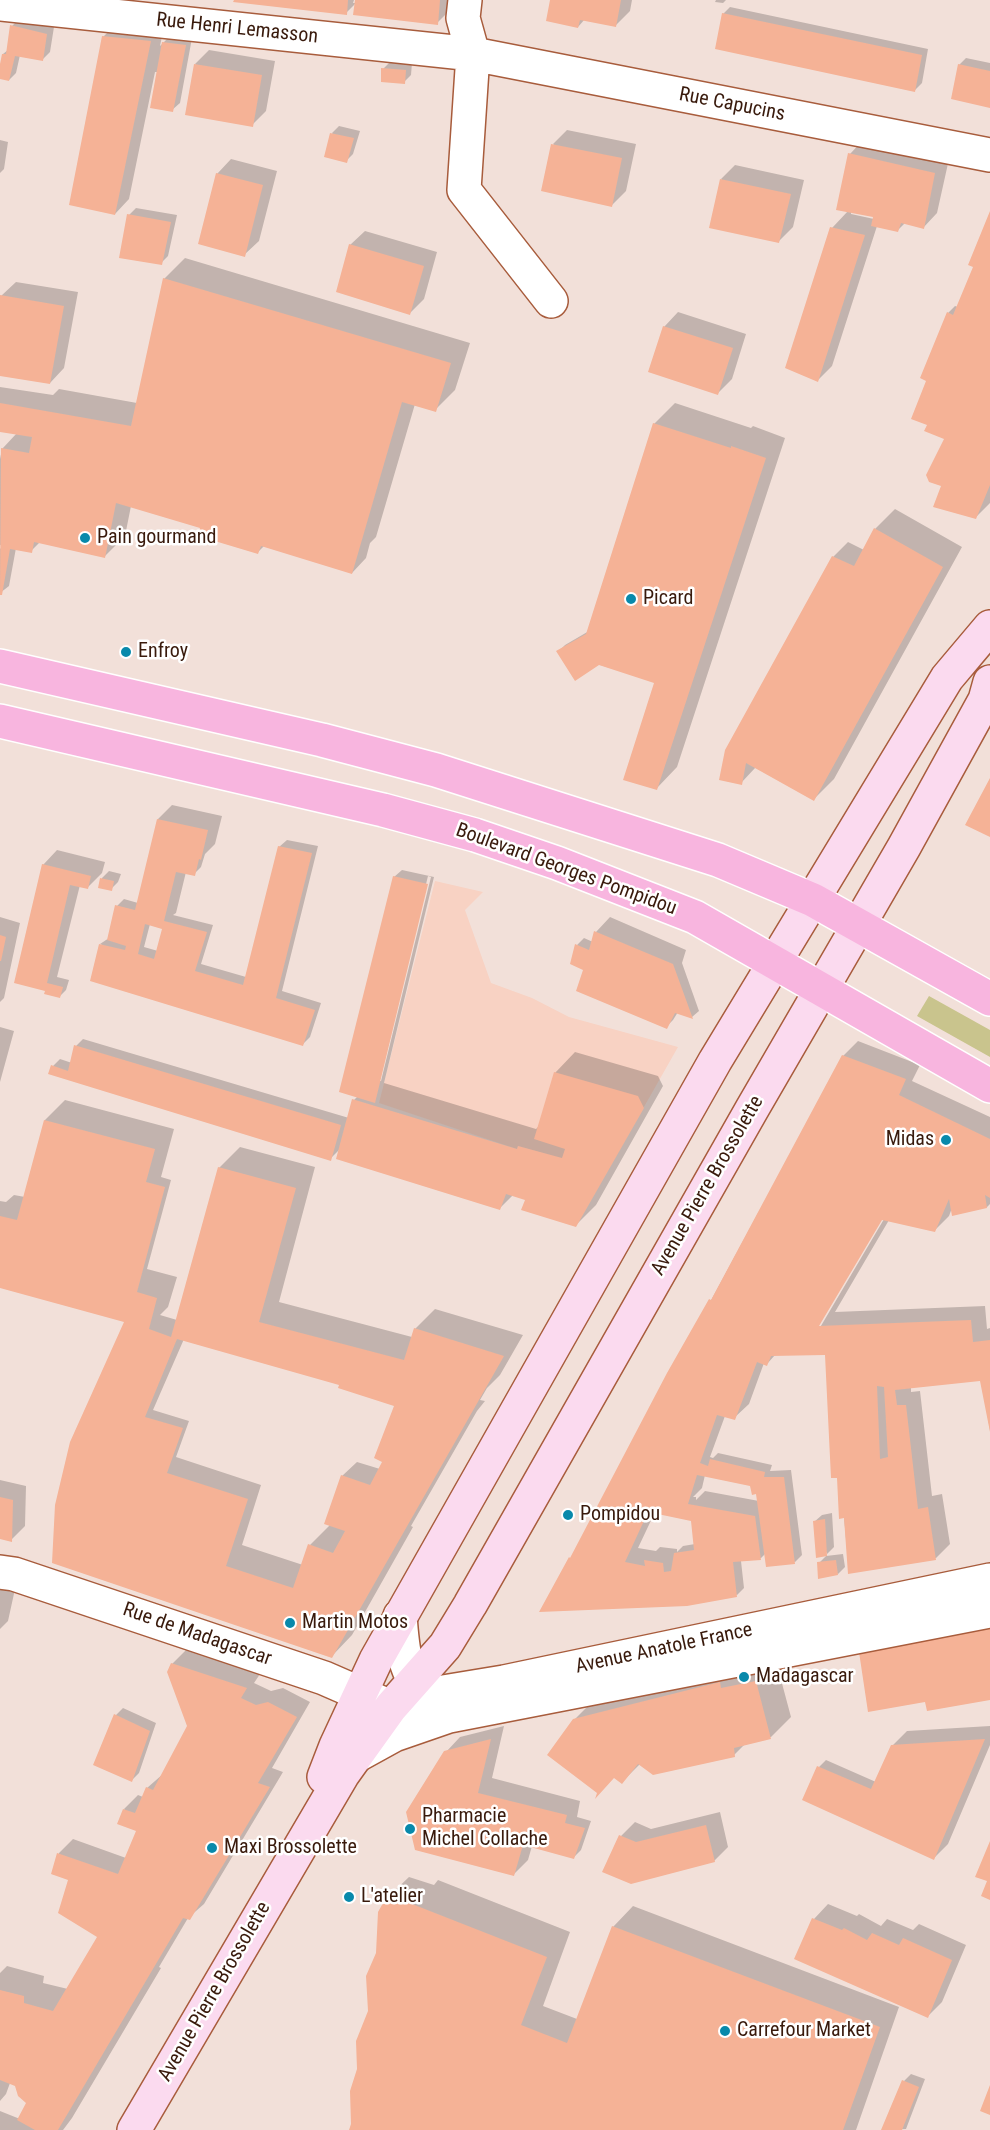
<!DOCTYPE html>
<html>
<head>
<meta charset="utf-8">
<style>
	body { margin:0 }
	canvas { display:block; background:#f2e0d9 }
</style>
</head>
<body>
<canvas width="990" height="2130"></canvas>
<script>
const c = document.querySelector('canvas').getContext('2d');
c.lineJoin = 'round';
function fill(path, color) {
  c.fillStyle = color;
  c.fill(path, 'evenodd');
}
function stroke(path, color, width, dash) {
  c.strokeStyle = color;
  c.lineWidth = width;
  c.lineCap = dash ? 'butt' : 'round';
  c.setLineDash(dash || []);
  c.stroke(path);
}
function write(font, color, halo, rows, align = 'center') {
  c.font = font + ' "Roboto Condensed",sans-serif';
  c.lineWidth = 5;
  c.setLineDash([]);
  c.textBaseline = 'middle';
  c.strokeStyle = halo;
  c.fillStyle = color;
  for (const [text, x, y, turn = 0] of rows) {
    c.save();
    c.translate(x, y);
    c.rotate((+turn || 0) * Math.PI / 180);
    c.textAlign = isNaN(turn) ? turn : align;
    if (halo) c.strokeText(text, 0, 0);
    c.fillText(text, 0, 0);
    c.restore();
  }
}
const built = new Path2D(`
	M435,881L483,892L465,910L491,983L532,998L569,1017L678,1047L607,1172L518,1146L517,1149L379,1103Z`);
const green = new Path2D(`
	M929,996L990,1030V1057L917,1016Z`);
const shadow = new Path2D(`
	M233,0H354L353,3H356L346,13Z
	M357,0H452L451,9L437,23Z
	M552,0H632L630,11L615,26L585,19L578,27Z
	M716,0H726L723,3L715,2Z
	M730,7L928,49L922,83L915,90L723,14Z
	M19,19L54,27L50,52L43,59L20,55L16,73L9,80L0,78L3,54L8,50L12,26Z
	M118,22L164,27L160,46L170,36L192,38L180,103L172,110L158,72H155L129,199L115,214L103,37Z
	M209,50L275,61L266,111L252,125L195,64Z
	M966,58L990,63V106L959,65Z
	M390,62L412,63L411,75L404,82L383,69Z
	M339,126L360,131L353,154L346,161L332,133Z
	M567,130L636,144L626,191L612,205L553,144Z
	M864,139L949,159L937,213L923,228L905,223L897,231L877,226L832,366L818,380L832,228L848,211L850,154ZM851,211L874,216V219L851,214Z
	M0,140L8,142L4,169L0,173Z
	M231,159L277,171L259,241L244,255L217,174Z
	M735,165L804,180L793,227L779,241L721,179Z
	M136,208L177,215L168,256L161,263L129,215Z
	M990,214V503L975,518L943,485L946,438L928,426L930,375L948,313L955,306L958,307L975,266Z
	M365,231L437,252L424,299L410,313L350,245Z
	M185,258L470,343L455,390L435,410L415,404L376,537L370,543L366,558L352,573L264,546L258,552L202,527L131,506L125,536L105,556L40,542L31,551L16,548L9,586L0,593V549L3,546L0,545V459L2,449L17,433L0,430V387L53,395L59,389L137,403L164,279Z
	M16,282L78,292L64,368L50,383L0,374V304L1,296Z
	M678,312L746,334L732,379L718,393L664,327Z
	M675,403L751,428L753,426L785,438L677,767L657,788L656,682L558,652L565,645L589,631L654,424Z
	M895,509L962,547L834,779L814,799L756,767L741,783L721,779L833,557L848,542L864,550L875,529Z
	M172,805L222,816L215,844L205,854L201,867L194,874L186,872L176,913L173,915L213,925L201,964L246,977L279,847L287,840L318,846L282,991L321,1003L310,1037L303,1044L100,944L109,938L117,906L124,899L138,903L158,819ZM150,924H165L158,951L144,947Z
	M57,850L105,862L102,873L88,887L80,885L57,977L69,980L66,990L59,997L48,986L44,989L43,865Z
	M402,870L434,877L384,1083L536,1129L539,1126L555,1073L575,1052L658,1076L663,1086L596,1205L575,1226L527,1199L513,1195L500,1208L340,1149L330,1159L50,1073L53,1066L60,1059L72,1063L76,1046L83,1039L349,1118L354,1100L358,1096L394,877ZM428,876L431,877L381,1081H378Z
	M109,871L121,874L118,882L111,889L100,887L102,878Z
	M0,917L20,923L4,998L0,1002Z
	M610,917L686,950L682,963L699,1011L692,1017L678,1012L673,1020L666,1027L586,965L577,945L584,938L593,942L596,932Z
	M0,1027L14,1031L0,1082Z
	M858,1041L920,1065L912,1081L990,1117V1204L987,1207L952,1208L949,1216L935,1230L889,1220L835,1312L985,1306L987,1329L990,1328V1430L981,1379L911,1387V1392L920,1391L932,1496L942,1494L950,1544L936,1558L849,1572L829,1354L775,1355L767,1364L764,1363L749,1404L734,1418L725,1416L710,1457L713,1458L718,1453L772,1465L770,1471L791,1470L802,1555L795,1562L766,1553L761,1558L741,1561L744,1588L737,1595L574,1554L843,1056ZM884,1213L887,1214L815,1336H812ZM705,1475L751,1484L758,1493L759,1501L705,1491L696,1500V1497H693L702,1488ZM655,1512L692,1518L695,1544L683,1546L677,1552V1549L660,1547L656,1551L638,1548Z
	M65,1100L174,1129L161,1177L171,1180L147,1269L177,1277L168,1307L160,1315L177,1320L219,1168L240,1147L315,1167L279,1302L412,1337L415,1329L435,1309L523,1335L500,1375L487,1388L480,1400L485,1401L477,1411L411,1526L413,1527L352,1635L332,1656L87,1574L126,1321L0,1287V1201L6,1202L14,1195L25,1197L45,1120ZM184,1339L340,1384L396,1405L384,1461L380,1469L357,1462L342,1476L330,1525L310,1545L303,1565L242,1545L261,1485L176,1457L189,1421L153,1410Z
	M0,1480L26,1486L25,1526L11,1540L0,1538Z
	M832,1513L834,1547L827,1554L814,1522L822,1515Z
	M843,1554L845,1567L838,1574L819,1563L826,1556Z
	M0,1577L17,1580L8,1621L0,1629Z
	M186,1650L260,1674L254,1683L271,1691L283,1688L310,1702L272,1768L283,1772L204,1904L188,1918L159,1967L161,1968L72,2118L63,2130H0V2111L20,2119L28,2103L16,2085L10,2083L6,2094L0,2101V1973L7,1966L44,1976L43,1983L68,1989L99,1936L70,1879L52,1874L59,1853L73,1839L126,1858L138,1830L124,1809L138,1795L143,1797L147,1788L163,1774L189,1726L172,1664Z
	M776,1661L791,1717L771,1737L746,1743L734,1755L640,1764L622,1782L615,1777L574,1720L595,1699Z
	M123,1708L156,1723L139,1773L132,1780L95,1764L116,1715Z
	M504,1726L492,1778L580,1801L577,1817L591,1821L581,1850L574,1857L532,1846L528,1860L514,1874L446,1752L460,1737Z
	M990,1726V1745L948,1844L934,1858L804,1799L819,1767L826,1760L876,1782L892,1746L907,1731Z
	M720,1812L728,1847L714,1861L632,1883L621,1836L635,1822L651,1829Z
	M409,1877L434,1885L438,1880L570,1932L543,2006L577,2019L613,1927L633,1906L899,2007L856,2130H351L377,1953L388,1897Z
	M828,1904L857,1916L859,1914L881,1926L887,1919L913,1930L919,1924L966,1945L942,2002L928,2016L796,1958L814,1919Z
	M911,2074L925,2079L906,2129L883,2130L904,2081Z`);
const building = new Path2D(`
	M234,0H348L347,15L233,2Z
	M355,0H440L438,25L353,15Z
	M550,0H621L616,27L580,20L578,28L546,21Z
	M722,13L922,55L915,92L715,49Z
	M10,25L47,34L43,61L15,56L9,81L0,79V64L2,54H6Z
	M102,36L151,41L115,215L69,205Z
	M162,42L186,45L173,112L150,108Z
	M194,64L262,75L253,127L185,115Z
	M958,64L990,71V108L951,99Z
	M381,68L406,70L405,84L381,82Z
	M330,133L354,138L347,163L324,157Z
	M551,144L622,158L612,207L541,191Z
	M848,153L935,173L924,229L901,223L898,232L871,226L873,217L836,210Z
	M216,173L263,185L245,257L198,244Z
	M720,179L791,194L779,243L709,228Z
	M990,211V485L976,519L933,507L941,486L929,482L926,475L944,439L924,431L927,425L911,419L926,381L920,378L947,312L953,315L973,267L968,265Z
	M127,214L171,222L162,265L119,258Z
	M830,227L865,235L818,382L785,368Z
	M349,244L424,266L410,315L336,292Z
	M163,278L451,363L436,412L402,402L352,574L261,546L258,554L198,536L200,528L116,503L105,558L34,542L32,553L10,549L2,595H0L1,448L29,453L32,437L0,432V403L131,426Z
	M0,295L64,306L50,384L0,376Z
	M663,326L733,348L718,395L648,372Z
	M653,423L731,448V446L766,458L657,790L623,780L654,683L599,665L575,681L556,651L586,634Z
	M874,528L943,567L814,801L746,763L742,785L719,780L725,750L832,556L854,566Z
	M990,778V837L965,825Z
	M157,819L208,830L201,860L199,859L195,876L176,872L164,921L207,932L195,971L243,985L278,846L312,853L276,998L315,1010L303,1046L90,981L99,944L125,950L126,946L107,940L115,905L135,910ZM145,924L162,929L154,959L138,954Z
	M42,864L91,876L88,889L70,885L47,983L63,987L60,998L44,994L45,991L14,983Z
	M393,876L428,884L375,1103L339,1092Z
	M100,878L114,881L112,891L98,888Z
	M594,931L673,964L693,1019L675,1013L667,1029L576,991L583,970L570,964L575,944L589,950Z
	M0,935L6,937L1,961H0Z
	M74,1045L341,1125L331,1161L48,1074L51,1065L68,1071Z
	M842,1055L906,1079L899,1095L990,1139V1198L985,1195L987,1208L952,1216L949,1199L935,1232L882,1220L819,1326L971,1320L973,1342L990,1340V1432L980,1381L895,1390L897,1405H906L918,1509L928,1507L936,1560L848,1574L844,1518L839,1519L837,1478H831L825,1355L771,1356L767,1366L757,1362L735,1420L717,1415L700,1463L708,1466L710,1459L765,1472L764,1477H784L795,1564L766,1567L756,1494L752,1495L750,1486L697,1475L688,1504L755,1516L761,1560L733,1562L737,1597L687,1606L539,1612L569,1557L570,1558L667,1373L709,1299L711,1300ZM877,1386L884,1387L888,1457L880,1459ZM648,1512L691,1521L694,1550L674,1553L671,1571L664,1572L663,1563L644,1560L645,1566L625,1562Z
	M554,1072L638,1096L644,1108L576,1227L521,1210L525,1200L506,1194L500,1210L336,1159L352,1099L517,1149L518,1146L562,1158L565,1149L534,1139Z
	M44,1120L155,1149L146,1182L165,1187L137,1292L157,1298L149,1329L171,1337L218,1167L296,1188L259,1322L404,1360L414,1328L504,1356L332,1658L52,1563L55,1505L70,1442L124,1322L0,1288V1216L17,1220ZM177,1339L339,1385L338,1388L394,1406L374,1458L382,1462L370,1485L341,1475L324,1524L345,1531L333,1553L308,1544L293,1588L226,1566L248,1499L167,1473L183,1428L145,1417Z
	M0,1497L13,1500L12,1542L0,1539Z
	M825,1519L827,1556L816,1558L813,1521Z
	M836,1560L838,1575L818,1579L817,1562Z
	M990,1625V1700L927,1711L925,1702L868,1712L859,1652Z
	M171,1663L247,1688L241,1698L256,1705L268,1702L297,1717L258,1783L270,1787L190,1920L183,1918L58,2130H35L17,2120L26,2103L18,2096L15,2086L0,2080V1990L24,1996V2003L53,2011L97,1937L58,1913L68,1880L51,1874L57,1853L118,1874L136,1831L117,1824L123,1809L135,1813L146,1787L153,1790L187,1726L167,1672Z
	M756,1681L771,1739L734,1748L735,1757L653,1775L638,1764L622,1784L614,1778L595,1799L597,1793L547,1755L573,1719L720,1682L721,1688Z
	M114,1714L150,1731L132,1782L93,1765Z
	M491,1739L478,1793L567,1815L565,1823L585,1828L574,1859L523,1845L514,1876L415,1850L406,1812L444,1751Z
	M985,1739L934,1860L802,1800L817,1766L871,1789L891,1745Z
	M706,1825L715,1862L631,1884L602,1872L619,1835L636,1842Z
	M990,1841V1900L981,1896L987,1881L975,1877Z
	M387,1896L412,1904L547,1957L521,2025L567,2043L612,1926L880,2027L843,2130H349L351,2124L350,2091L357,2069L356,2041L368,2011L366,1976L376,1953L378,1912Z
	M812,1918L842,1930L844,1928L867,1940L872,1933L899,1945L903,1938L952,1960L928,2018L794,1959Z
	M902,2080L919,2087L902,2130H881Z
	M990,2085V2115L980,2111Z`);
const minor = new Path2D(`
	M465,0L463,18L473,54L464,190L551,301
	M0,4L473,54L990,155
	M0,1572L14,1574L324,1678L386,1705
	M400,1616C403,1652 403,1675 432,1701
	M381,1712L425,1695L504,1682L990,1580
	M354,1757L394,1735L449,1716L990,1611`);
const secondary = new Path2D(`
	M324,1777L336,1746L376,1660L715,1061L947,678L990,627
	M134,2130L343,1774L391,1707L445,1646L470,1605L752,1109L904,847L985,700L990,682`);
const primary = new Path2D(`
	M0,666L322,740L436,770L718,860L813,900L990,999
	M0,721L383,810L475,835L557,863L695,917L990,1086`);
const markers = [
	[85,538,6,"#0889ab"],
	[631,599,6,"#0889ab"],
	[126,652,6,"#0889ab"],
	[946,1140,6,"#0889ab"],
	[568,1515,6,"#0889ab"],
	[290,1623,6,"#0889ab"],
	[744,1677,6,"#0889ab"],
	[410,1829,6,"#0889ab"],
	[212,1848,6,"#0889ab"],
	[349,1897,6,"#0889ab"],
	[725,2031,6,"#0889ab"]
];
const streetNames = [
	["Rue Henri Lemasson",237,29,6],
	["Rue Capucins",732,105,11],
	["Boulevard Georges Pompidou",566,870,20],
	["Avenue Pierre Brossolette",708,1186,-60],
	["Rue de Madagascar",197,1635,19],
	["Avenue Anatole France",664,1649,-12],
	["Avenue Pierre Brossolette",215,1992,-60]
];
const poiNames = [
	["Pain gourmand",97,538],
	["Picard",643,599],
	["Enfroy",138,652],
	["Midas",934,1140,"right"],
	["Pompidou",580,1515],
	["Martin Motos",302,1623],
	["Madagascar",756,1677],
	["Pharmacie",422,1817],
	["Michel Collache",422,1840],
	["Maxi Brossolette",224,1848],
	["L'atelier",361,1897],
	["Carrefour Market",737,2031]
];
fill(built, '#f8d2c3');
fill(green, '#c9c48d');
fill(shadow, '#0003');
fill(building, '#f5b296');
stroke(minor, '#a85c3c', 36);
stroke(secondary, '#a85c3c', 36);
stroke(primary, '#fff', 36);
stroke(minor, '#fff', 33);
stroke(secondary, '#fbdaef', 33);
stroke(primary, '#f8b5df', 33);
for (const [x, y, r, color] of markers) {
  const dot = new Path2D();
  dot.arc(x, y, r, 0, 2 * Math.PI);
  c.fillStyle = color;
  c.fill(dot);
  stroke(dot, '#fff', 2);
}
write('20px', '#391a0c', '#fff', streetNames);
write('20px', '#391a0c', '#fff', poiNames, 'left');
</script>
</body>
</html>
